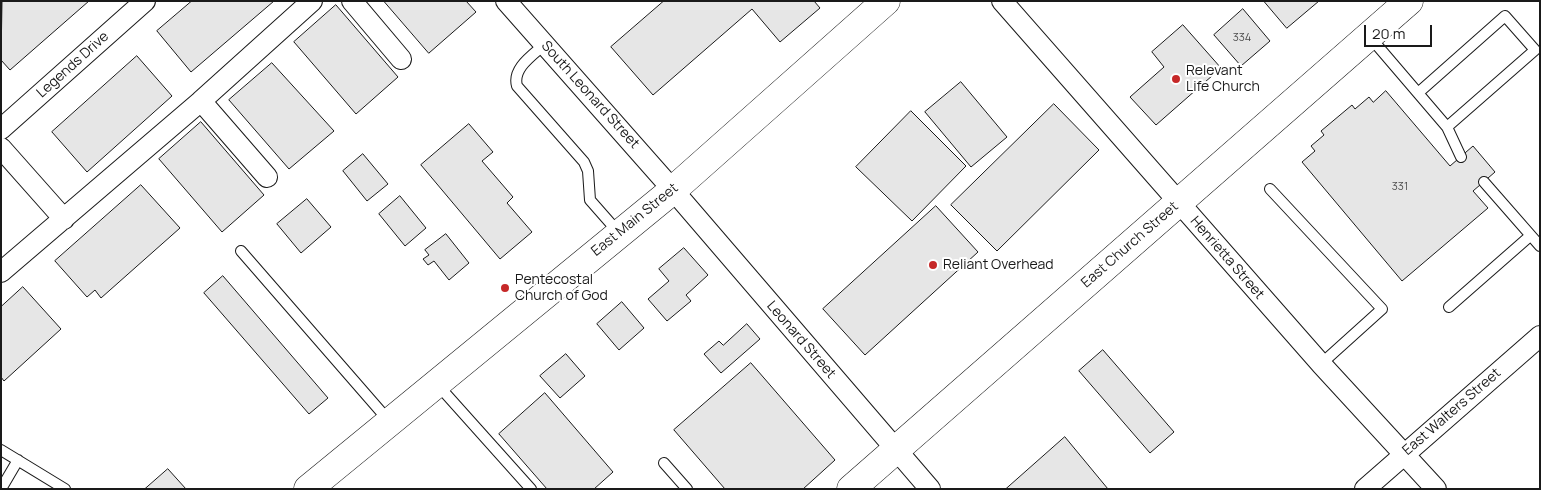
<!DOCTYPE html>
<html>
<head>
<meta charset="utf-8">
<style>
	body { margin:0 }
	#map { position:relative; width:1541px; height:490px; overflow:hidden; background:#fff; font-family:Manrope,sans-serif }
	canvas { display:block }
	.frame { position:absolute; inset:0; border:2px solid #1a1a1a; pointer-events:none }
	.scale { position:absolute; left:1364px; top:25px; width:68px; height:22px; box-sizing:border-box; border:2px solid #1a1a1a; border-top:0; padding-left:6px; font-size:15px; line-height:18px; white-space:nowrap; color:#1a1a1a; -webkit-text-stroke:4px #fff; paint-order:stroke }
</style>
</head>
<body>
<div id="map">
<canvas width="1541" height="490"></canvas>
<div class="frame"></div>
<div class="scale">20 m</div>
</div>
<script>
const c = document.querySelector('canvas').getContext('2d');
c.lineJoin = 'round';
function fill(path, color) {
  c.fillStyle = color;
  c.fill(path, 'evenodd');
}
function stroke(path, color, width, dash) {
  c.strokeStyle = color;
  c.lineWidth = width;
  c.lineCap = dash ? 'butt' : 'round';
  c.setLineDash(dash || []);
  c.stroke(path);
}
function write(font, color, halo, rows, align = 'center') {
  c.font = font + ' Manrope,sans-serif';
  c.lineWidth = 4;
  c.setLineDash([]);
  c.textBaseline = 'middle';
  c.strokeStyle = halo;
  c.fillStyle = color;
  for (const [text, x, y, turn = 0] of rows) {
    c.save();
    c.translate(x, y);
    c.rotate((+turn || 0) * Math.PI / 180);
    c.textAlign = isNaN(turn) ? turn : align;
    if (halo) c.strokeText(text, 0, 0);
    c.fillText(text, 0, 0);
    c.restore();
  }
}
const building = new Path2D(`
	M89,1L10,70L1,60L2,1Z
	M192,1H274L191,72L157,31Z
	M384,1H466L476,12L429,53Z
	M664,1H814L820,8L780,42L752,9L653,95L611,47Z
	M1264,1H1319L1287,28Z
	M336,5L398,77L356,114L294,42Z
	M1243,9L1270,41L1241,66L1214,35Z
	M1183,25L1221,68L1156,125L1130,97L1164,67L1152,52Z
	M137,56L172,96L87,172L52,132Z
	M272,63L334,131L289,169L229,100Z
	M961,82L1007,137L971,167L925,112Z
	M1386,91L1450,166L1473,146L1495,172L1473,191L1488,208L1402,281L1302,162L1315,151L1311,146L1324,135L1321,131L1352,105L1355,109L1369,97L1373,102Z
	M1054,104L1099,150L997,251L951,205Z
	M911,111L966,166L912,221L856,167Z
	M201,122L264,195L222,232L159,159Z
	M469,124L493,152L482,161L513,197L507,203L532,232L500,259L421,165Z
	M363,154L388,184L367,201L343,171Z
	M141,185L180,228L101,298L95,290L87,297L55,261Z
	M400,196L426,228L405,246L379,214Z
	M307,199L331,227L301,253L277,224Z
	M936,206L978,252L865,355L823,309Z
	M446,234L469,263L449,280L434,261L428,265L423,259L429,255L425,250Z
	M684,248L708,275L686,295L691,301L667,321L648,299L669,281L659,269Z
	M223,276L328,398L309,414L204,293Z
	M23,287L61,329L4,381L1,377V307Z
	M622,302L644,328L619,350L597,324Z
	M747,324L760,339L721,373L704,354L719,341L723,345Z
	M1103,350L1174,432L1150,453L1079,371Z
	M566,354L585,376L560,398L540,376Z
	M751,363L835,460L803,489H725L674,430Z
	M545,393L613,472L594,489H547L499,434Z
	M1065,437L1108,489H1006Z
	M168,469L186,489H145Z`);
const service = new Path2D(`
	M1370,37L1447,127L1461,157
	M545,44C533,55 512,68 517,86L584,162L588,171L590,200L619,233
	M1418,93L1505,16L1535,50L1447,127
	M1484,182L1540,246
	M1270,189L1382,309L1321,364
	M241,251L389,421
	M1449,307L1530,236
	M437,384L531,489
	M1,450L65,489
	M664,463L687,489
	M1,489L18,460`);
const minor = new Path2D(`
	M352,1L401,59
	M506,1L673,190L930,489
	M1002,1L1321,364L1436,489
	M1,129L145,1
	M1,148L64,219
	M267,177L201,101L312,1
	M1,272L201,101
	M1365,489L1540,336`);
const secondary = new Path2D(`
	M308,489L673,190L886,1
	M851,489L1409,1`);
const markers = [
	[1176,79,5,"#c62828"],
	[933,265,5,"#c62828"],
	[505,288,5,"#c62828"]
];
const numberNames = [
	["334",1242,38],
	["331",1400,187]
];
const streetNames = [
	["Legends Drive",73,65,-42],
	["South Leonard Street",590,95,48],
	["East Main Street",635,220,-39],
	["East Church Street",1130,245,-41],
	["Henrietta Street",1227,258,49],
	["Leonard Street",801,340,49],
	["East Walters Street",1452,412,-41]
];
const poiNames = [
	["Relevant",1186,71],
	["Life Church",1186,87],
	["Reliant Overhead",943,265],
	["Pentecostal",515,280],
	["Church of God",515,296]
];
fill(building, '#e6e6e6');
stroke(building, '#1a1a1a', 1);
stroke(service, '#1a1a1a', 12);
stroke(minor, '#1a1a1a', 22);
stroke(secondary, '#1a1a1a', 29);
stroke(service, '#fff', 10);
stroke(minor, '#fff', 20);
stroke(secondary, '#fff', 28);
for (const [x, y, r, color] of markers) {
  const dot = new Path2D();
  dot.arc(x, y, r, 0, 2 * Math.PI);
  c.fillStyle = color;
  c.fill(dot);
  stroke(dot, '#fff', 2);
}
write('11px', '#4d4d4d', null, numberNames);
write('14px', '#1a1a1a', '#fff', streetNames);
write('14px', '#1a1a1a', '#fff', poiNames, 'left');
</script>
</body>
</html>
